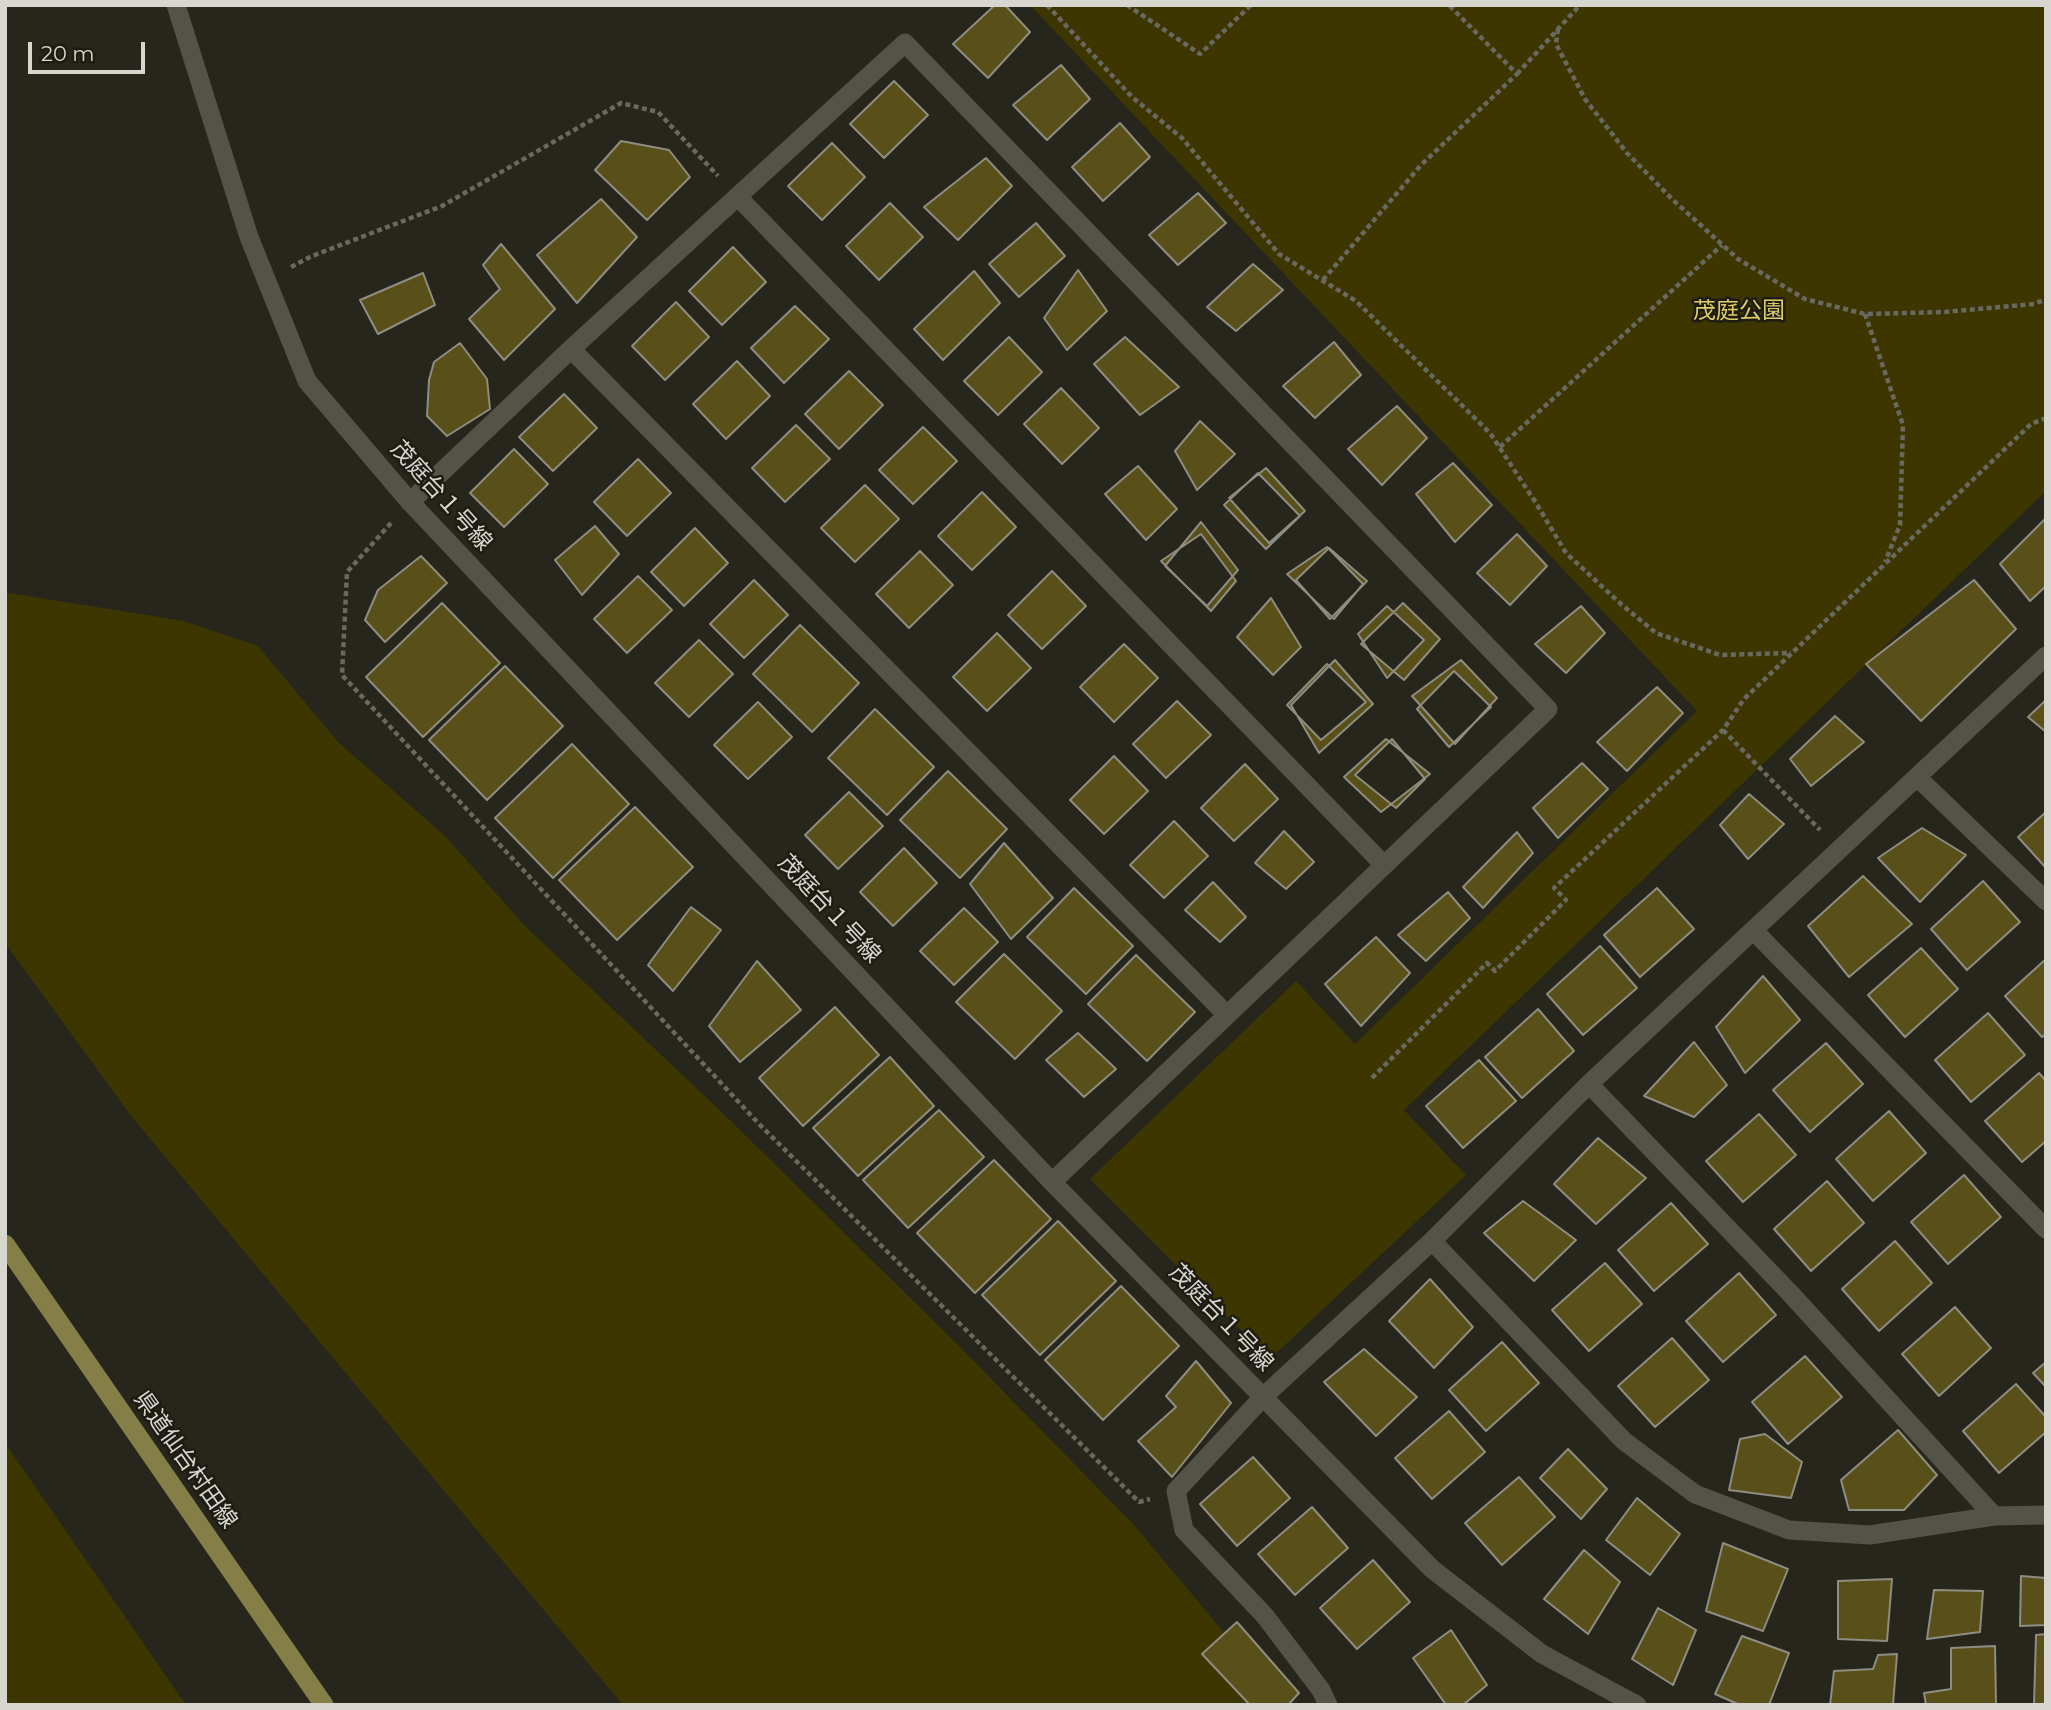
<!DOCTYPE html>
<html>
<head>
<meta charset="utf-8">
<style>
	body { margin:0 }
	#map { position:relative; width:2051px; height:1710px; overflow:hidden; background:#27261c; font-family:Montserrat,sans-serif }
	canvas { display:block }
	.frame { position:absolute; inset:0; border:7px solid #d7d6cf; pointer-events:none }
	.scale { position:absolute; left:28px; top:42px; width:117px; height:32px; box-sizing:border-box; border:4px solid #d7d6cf; border-top:0; padding-left:9px; font-size:21px; line-height:24px; white-space:nowrap; color:#d7d6cf; -webkit-text-stroke:5px #1e1c13; paint-order:stroke }
</style>
</head>
<body>
<div id="map">
<canvas width="2051" height="1710"></canvas>
<div class="frame"></div>
<div class="scale">20 m</div>
</div>
<script>
const c = document.querySelector('canvas').getContext('2d');
c.lineJoin = 'round';
function fill(path, color) {
  c.fillStyle = color;
  c.fill(path, 'evenodd');
}
function stroke(path, color, width, dash) {
  c.strokeStyle = color;
  c.lineWidth = width;
  c.lineCap = dash ? 'butt' : 'round';
  c.setLineDash(dash || []);
  c.stroke(path);
}
function write(font, color, halo, rows, align = 'center') {
  c.font = font + ' Montserrat,"Noto Sans JP",sans-serif';
  c.lineWidth = 5;
  c.setLineDash([]);
  c.textBaseline = 'middle';
  c.strokeStyle = halo;
  c.fillStyle = color;
  for (const [text, x, y, turn = 0] of rows) {
    c.save();
    c.translate(x, y);
    c.rotate((+turn || 0) * Math.PI / 180);
    c.textAlign = isNaN(turn) ? turn : align;
    if (halo) c.strokeText(text, 0, 0);
    c.fillText(text, 0, 0);
    c.restore();
  }
}
const green = new Path2D(`
	M1030,5H2046V491L1404,1110L1466,1175L1270,1359L1090,1179L1296,981L1355,1044L1697,711Z
	M9,593L184,621L258,646L338,742L446,837L524,925L730,1120L961,1348L1133,1524L1285,1705H623L132,1117L5,943V595Z
	M5,1443L186,1705H5Z`);
const building = new Path2D(`
	M995,5H1005L1030,32L988,78L953,44Z
	M1061,65L1090,99L1047,140L1013,105Z
	M894,81L928,115L884,158L850,124Z
	M1120,123L1150,157L1103,201L1072,167Z
	M621,141L669,150L690,177L647,220L595,170Z
	M832,143L865,177L822,220L788,186Z
	M986,158L1012,186L958,240L924,207Z
	M1198,193L1226,223L1178,265L1149,235Z
	M601,199L637,237L577,303L537,255Z
	M890,203L923,237L879,280L846,246Z
	M1036,223L1065,256L1019,297L989,264Z
	M501,244L555,309L504,360L469,319L500,289L483,265Z
	M733,247L766,282L722,325L689,291Z
	M1253,264L1283,290L1236,331L1207,307Z
	M1078,270L1107,311L1067,350L1044,318Z
	M974,271L1000,303L943,360L914,329Z
	M423,273L435,305L378,334L360,300Z
	M676,302L709,337L665,380L632,346Z
	M795,306L829,339L784,383L751,348Z
	M1009,337L1042,372L998,415L964,381Z
	M1125,337L1179,387L1140,415L1094,364Z
	M1334,342L1361,375L1315,418L1283,386Z
	M460,343L487,379L490,409L447,436L427,416L429,380L434,362Z
	M737,361L770,396L726,439L693,404Z
	M849,371L883,405L839,449L805,414Z
	M1061,388L1099,428L1062,464L1024,424Z
	M564,394L597,428L553,471L519,437Z
	M1397,406L1427,438L1382,485L1348,449Z
	M1200,421L1235,454L1197,490L1175,451Z
	M796,425L830,459L785,502L752,468Z
	M923,427L957,461L913,504L879,470Z
	M514,449L548,484L504,527L470,493Z
	M638,459L671,493L627,536L594,502Z
	M1453,463L1492,505L1455,542L1416,494Z
	M1138,466L1177,509L1146,540L1105,494Z
	M1266,468L1305,511L1269,543L1229,498Z
	M1258,473L1300,516L1266,549L1224,505Z
	M865,485L899,519L855,562L821,528Z
	M982,492L1016,527L972,570L938,536Z
	M2046,518V586L2030,601L2000,564Z
	M1201,522L1238,570L1207,606L1165,566Z
	M595,526L619,554L582,595L555,560Z
	M695,528L728,563L684,606L651,572Z
	M1201,534L1236,581L1211,611L1161,561Z
	M1517,534L1547,566L1510,605L1477,573Z
	M1327,547L1363,584L1334,619L1287,574Z
	M1329,548L1367,581L1330,619L1296,580Z
	M920,551L953,585L909,628L876,594Z
	M421,556L447,583L385,642L365,620L378,590Z
	M1052,571L1086,606L1042,649L1008,615Z
	M638,576L672,610L627,653L594,619Z
	M754,580L788,615L744,658L710,624Z
	M1974,580L2016,629L1921,721L1866,664Z
	M1271,598L1301,647L1273,675L1237,637Z
	M442,603L500,663L423,737L366,677Z
	M1403,603L1440,639L1404,680L1361,644Z
	M1387,606L1424,640L1387,678L1358,634Z
	M1581,606L1605,633L1566,673L1535,644Z
	M800,625L859,683L812,732L753,674Z
	M997,633L1031,668L987,711L953,677Z
	M699,640L733,674L689,717L655,683Z
	M1124,644L1158,678L1114,722L1080,687Z
	M1335,660L1373,704L1319,753L1291,705Z
	M1461,660L1497,698L1455,744L1412,696Z
	M1327,664L1366,702L1321,740L1287,705Z
	M505,666L563,726L487,800L429,740Z
	M1454,671L1491,707L1449,747L1417,709Z
	M1657,687L1683,713L1627,771L1597,742Z
	M2046,700V732L2028,717Z
	M1177,701L1211,735L1166,778L1133,744Z
	M758,702L792,737L748,779L714,745Z
	M875,709L934,767L887,815L828,758Z
	M1835,716L1864,742L1811,786L1790,759Z
	M1386,739L1430,774L1381,812L1344,777Z
	M1392,739L1425,779L1396,808L1355,775Z
	M572,744L629,804L553,878L495,818Z
	M1114,756L1148,791L1104,834L1070,800Z
	M1582,763L1608,789L1558,838L1533,808Z
	M1245,764L1278,799L1234,841L1201,808Z
	M948,771L1007,829L960,878L900,820Z
	M849,792L883,826L838,869L805,835Z
	M1749,794L1784,824L1748,859L1720,825Z
	M635,807L693,867L617,940L559,880Z
	M2046,812V868L2018,837Z
	M1174,821L1208,856L1164,898L1130,865Z
	M1922,828L1966,855L1920,902L1878,858Z
	M1284,831L1314,862L1286,889L1255,863Z
	M1517,832L1533,853L1483,908L1463,887Z
	M1004,843L1053,898L1011,939L970,884Z
	M904,848L937,883L893,926L860,892Z
	M1863,876L1912,924L1849,977L1808,926Z
	M1983,881L2020,922L1967,970L1931,929Z
	M1213,882L1246,917L1220,942L1185,910Z
	M1074,888L1133,946L1086,994L1027,937Z
	M1657,888L1694,929L1640,977L1604,935Z
	M1448,892L1470,918L1426,961L1398,935Z
	M691,907L721,930L673,991L648,965Z
	M964,908L998,942L954,985L920,951Z
	M1376,937L1410,973L1361,1026L1325,984Z
	M1600,946L1637,988L1583,1035L1547,994Z
	M1921,948L1958,989L1905,1037L1868,995Z
	M1004,954L1062,1011L1015,1059L956,1002Z
	M1136,955L1195,1012L1147,1061L1088,1004Z
	M2046,959V1034L2042,1037L2005,996Z
	M757,961L801,1010L740,1062L709,1026Z
	M1763,976L1800,1020L1745,1073L1716,1027Z
	M835,1007L879,1055L803,1126L759,1078Z
	M1538,1009L1574,1051L1522,1098L1485,1057Z
	M1988,1013L2025,1055L1971,1102L1935,1060Z
	M1078,1033L1116,1069L1084,1097L1046,1060Z
	M1694,1042L1727,1085L1694,1117L1644,1096Z
	M1826,1043L1863,1084L1810,1132L1773,1090Z
	M890,1057L934,1106L858,1176L813,1128Z
	M1479,1060L1516,1101L1463,1148L1426,1106Z
	M2039,1073L2046,1081V1141L2022,1162L1985,1121Z
	M939,1110L984,1157L908,1228L863,1180Z
	M1889,1111L1926,1153L1873,1201L1836,1159Z
	M1759,1114L1796,1155L1743,1202L1706,1161Z
	M1598,1138L1646,1178L1596,1224L1554,1184Z
	M994,1160L1051,1219L975,1293L917,1233Z
	M1964,1175L2001,1217L1948,1264L1911,1222Z
	M1827,1181L1864,1223L1811,1271L1774,1229Z
	M1523,1201L1576,1240L1534,1281L1484,1233Z
	M1671,1203L1708,1244L1654,1291L1618,1250Z
	M1058,1221L1116,1281L1040,1355L982,1295Z
	M1895,1241L1932,1283L1879,1331L1842,1289Z
	M1605,1263L1642,1304L1589,1351L1552,1310Z
	M1739,1273L1776,1315L1723,1362L1686,1321Z
	M1430,1279L1473,1327L1434,1368L1389,1321Z
	M1121,1286L1179,1346L1103,1420L1045,1360Z
	M1955,1307L1991,1348L1939,1396L1902,1354Z
	M1672,1338L1709,1380L1655,1427L1618,1386Z
	M1502,1342L1539,1383L1486,1431L1449,1390Z
	M1364,1349L1417,1397L1376,1436L1324,1382Z
	M1805,1356L1842,1397L1788,1444L1752,1402Z
	M1196,1361L1231,1403L1172,1477L1138,1441L1176,1407L1166,1396Z
	M2046,1362V1387L2033,1373Z
	M2016,1384L2046,1417V1432L1999,1473L1963,1431Z
	M1449,1411L1485,1452L1432,1499L1395,1458Z
	M1898,1430L1937,1475L1904,1510H1849L1841,1480Z
	M1765,1434L1802,1462L1791,1498L1729,1490L1740,1439Z
	M1568,1449L1607,1489L1581,1519L1540,1478Z
	M1253,1457L1290,1498L1237,1546L1200,1504Z
	M1519,1477L1555,1517L1502,1565L1465,1523Z
	M1637,1498L1680,1534L1650,1575L1606,1540Z
	M1312,1507L1348,1548L1295,1595L1258,1554Z
	M1723,1543L1788,1569L1763,1631L1706,1611Z
	M1584,1550L1620,1582L1588,1634L1544,1599Z
	M1373,1560L1410,1602L1357,1649L1320,1608Z
	M2021,1576L2046,1578V1625L2020,1626Z
	M1892,1579L1887,1641L1838,1639V1581Z
	M1934,1590L1983,1591L1980,1632L1927,1639Z
	M1658,1608L1696,1630L1673,1685L1632,1659Z
	M1237,1622L1299,1693L1288,1705H1250L1202,1654Z
	M1451,1630L1487,1685L1463,1705H1446L1413,1658Z
	M2046,1634V1705H2034L2036,1635Z
	M1742,1636L1789,1653L1769,1705H1740L1715,1694Z
	M1995,1646L1996,1705H1926L1924,1693L1951,1689V1648Z
	M1897,1654L1893,1705H1830L1834,1671L1873,1669L1878,1655Z`);
const path = new Path2D(`
	M1047,5L1132,97L1182,138L1279,254L1356,301L1490,433L1536,503L1566,553L1622,605L1656,633L1720,655L1791,653
	M1127,5L1200,54L1251,5
	M1558,29L1556,44L1585,99L1627,153L1673,200L1738,259L1805,299L1865,314L1945,312L2034,304L2046,299
	M1517,74L1580,5
	M291,267L312,256L442,206L621,103L658,112L718,176
	M1323,280L1421,165L1517,74L1449,5
	M1865,314L1903,425L1900,525L1885,562
	M1500,447L1722,245
	M391,523L347,572L342,675L760,1125L1139,1502L1150,1499
	M1723,730L1820,830
	M1372,1078L1487,963L1495,971L1566,900L1554,888L1723,730L1744,699L2031,424L2046,418`);
const minor = new Path2D(`
	M738,197L1383,864
	M571,349L1226,1014
	M410,502L571,349L905,43L1548,709L1052,1182
	M1917,777L2046,901
	M1753,930L2046,1229
	M1589,1084L1789,1292L1994,1516
	M1432,1241L1624,1441L1695,1494L1789,1530L1870,1535L1994,1516L2046,1515
	M1328,1705L1321,1690L1265,1616L1184,1530L1176,1491L1263,1397L1432,1241L1589,1084L2046,656`);
const tertiary = new Path2D(`
	M176,5L249,237L307,381L410,502L1052,1182L1432,1569L1542,1654L1637,1705`);
const primary = new Path2D(`
	M5,1244L324,1705`);
const parkNames = [
	["茂庭公園",1739,311]
];
const streetNames = [
	["茂庭台１号線",441,496,48],
	["茂庭台１号線",829,909,47],
	["茂庭台１号線",1221,1318,46],
	["県道仙台村田線",185,1460,55]
];
fill(green, '#3e3601');
fill(building, '#594f18');
stroke(building, '#8f8d82', 2);
stroke(path, '#6a6961', 4.5, [5, 3.5]);
stroke(minor, '#545348', 19);
stroke(tertiary, '#545348', 19);
stroke(primary, '#867e47', 19);
write('23px', '#decc68', '#1e1c13', parkNames);
write('23px', '#d7d6cf', '#1e1c13', streetNames);
</script>
</body>
</html>
